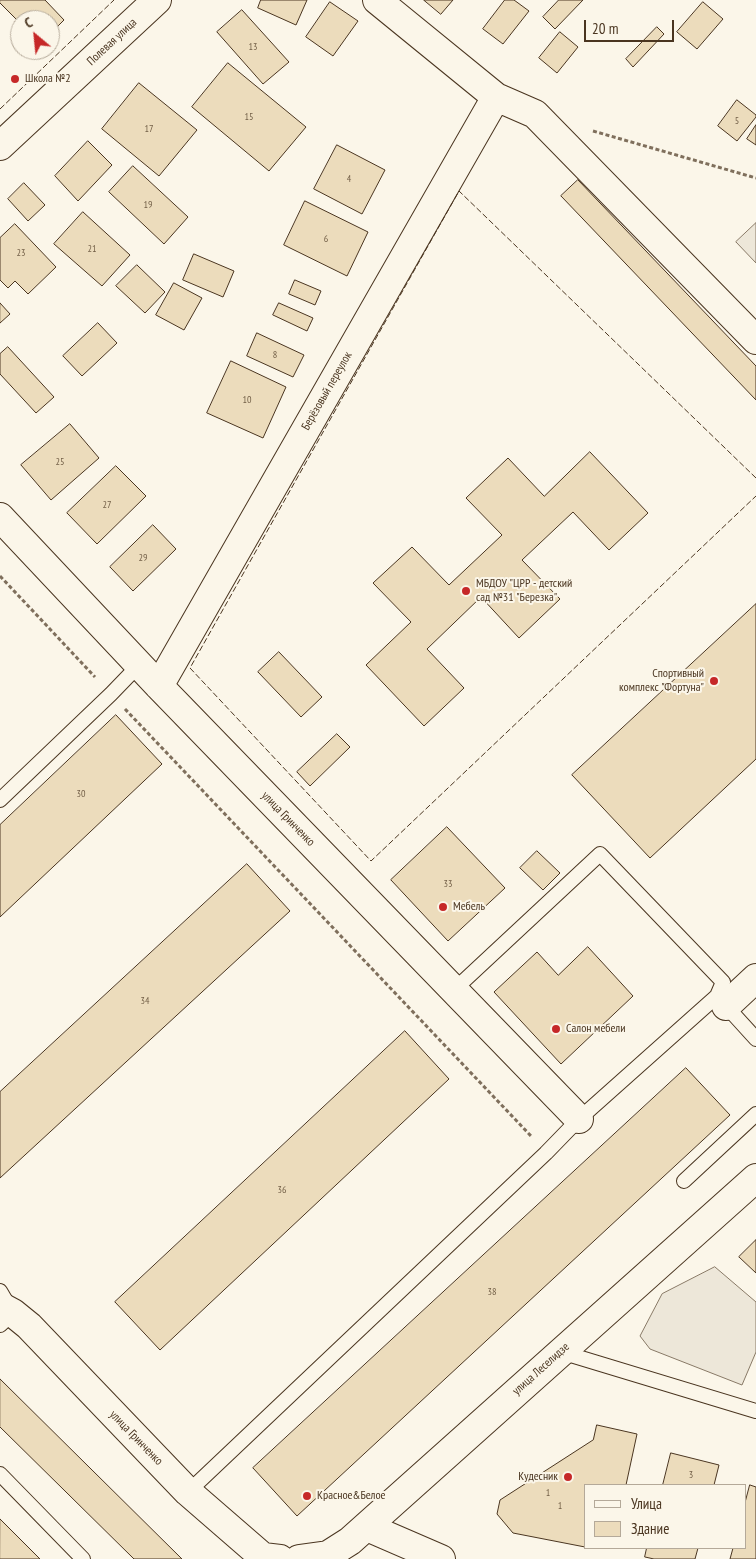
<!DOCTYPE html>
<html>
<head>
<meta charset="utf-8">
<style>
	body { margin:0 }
	#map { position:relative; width:756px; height:1559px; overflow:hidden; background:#fbf6e9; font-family:"PT Sans Narrow",sans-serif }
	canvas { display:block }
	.legend { position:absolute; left:584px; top:1484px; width:162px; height:65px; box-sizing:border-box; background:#fbf6e9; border:1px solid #b4a999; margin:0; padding:6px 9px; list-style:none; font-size:15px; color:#4a3520 }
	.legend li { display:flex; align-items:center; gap:10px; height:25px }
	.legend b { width:25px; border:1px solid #b4a999 }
	.north { position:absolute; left:10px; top:10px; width:50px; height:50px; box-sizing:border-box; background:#fbf6e9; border:1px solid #b4a999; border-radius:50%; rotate:332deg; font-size:14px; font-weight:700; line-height:20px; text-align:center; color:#4a3520 }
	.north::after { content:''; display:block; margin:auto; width:18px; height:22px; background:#c62828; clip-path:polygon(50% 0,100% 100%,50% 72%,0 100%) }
	.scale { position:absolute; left:584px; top:20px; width:90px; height:22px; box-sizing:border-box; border:2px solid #4a3520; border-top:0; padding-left:6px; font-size:15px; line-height:18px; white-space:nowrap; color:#4a3520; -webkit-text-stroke:4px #fbf6e9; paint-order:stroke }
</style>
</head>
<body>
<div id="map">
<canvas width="756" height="1559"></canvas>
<ul class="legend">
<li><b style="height:6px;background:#fbf6e9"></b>Улица</li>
<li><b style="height:14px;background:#ecdcbc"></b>Здание</li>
</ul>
<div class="north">С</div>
<div class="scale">20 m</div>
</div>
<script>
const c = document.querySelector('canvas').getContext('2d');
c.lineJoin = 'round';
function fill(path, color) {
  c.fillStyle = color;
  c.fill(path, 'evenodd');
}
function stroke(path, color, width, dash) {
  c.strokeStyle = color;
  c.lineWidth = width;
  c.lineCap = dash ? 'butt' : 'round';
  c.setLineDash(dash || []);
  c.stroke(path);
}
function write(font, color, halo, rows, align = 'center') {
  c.font = font + ' "PT Sans Narrow",sans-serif';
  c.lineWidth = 4;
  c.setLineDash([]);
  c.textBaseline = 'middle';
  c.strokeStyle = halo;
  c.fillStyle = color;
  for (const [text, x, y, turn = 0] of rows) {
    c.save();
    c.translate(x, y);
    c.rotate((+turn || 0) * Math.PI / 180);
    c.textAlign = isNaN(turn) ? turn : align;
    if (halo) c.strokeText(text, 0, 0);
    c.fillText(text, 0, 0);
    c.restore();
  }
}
const parking = new Path2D(`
	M756,223V263L736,242Z
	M715,1267L756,1302V1352L742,1385L650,1349L640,1336L662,1294Z`);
const building = new Path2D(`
	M0,0H45L64,20L50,34V20H20V23L0,3Z
	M261,0H307L296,25L258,8Z
	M424,0H453L441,14Z
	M505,0H514L529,11L503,44L483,29Z
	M559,0H583L555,29L543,17Z
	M330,2L358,21L333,56L306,37Z
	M703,2L723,19L697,49L677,32Z
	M242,10L289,62L263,84L217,32Z
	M657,27L664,34L633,67L626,59Z
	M560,32L578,47L557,73L539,58Z
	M228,63L306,127L269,171L192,107Z
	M139,83L197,130L159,176L102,129Z
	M737,100L756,115V117L737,141L718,126Z
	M756,125V145L747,139Z
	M88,141L112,165L78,201L55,176Z
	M337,145L385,170L362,214L314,189Z
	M133,166L188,217L164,244L109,192Z
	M578,180L756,366V400L561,196Z
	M24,183L45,205L28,221L8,199Z
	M305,201L368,232L347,276L284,245Z
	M83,212L130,255L102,286L54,244Z
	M15,224L56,267L28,294L15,281L8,288L0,280V238Z
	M194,254L234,271L223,297L183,280Z
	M137,265L165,292L145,313L116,286Z
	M295,280L321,291L315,305L289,294Z
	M174,283L202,298L184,330L156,315Z
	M0,303L10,314L0,323Z
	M279,303L313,318L307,331L273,315Z
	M98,323L117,343L82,376L63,356Z
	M257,333L304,355L293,377L247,356Z
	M8,347L54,397L36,413L0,374V354Z
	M231,361L286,387L263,438L207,413Z
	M70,424L99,458L51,500L21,465Z
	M590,452L648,513L609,550L573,512L522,560L560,599L519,638L481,597L427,649L464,688L424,726L366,665L411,622L373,583L412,547L449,585L502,535L466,498L508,458L544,496Z
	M116,466L146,496L97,544L67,513Z
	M153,525L176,549L133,591L110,567Z
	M756,604V759L650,858L572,775Z
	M279,652L322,697L301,717L258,672Z
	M116,715L162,764L0,917V825Z
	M337,734L350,747L310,786L297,772Z
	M447,827L505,888L448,941L391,880Z
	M537,851L560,873L543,890L520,868Z
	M247,864L290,911L0,1178V1092Z
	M588,947L633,996L561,1064L494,992L537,952L558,975Z
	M405,1031L449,1079L160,1350L115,1302Z
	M686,1068L730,1115L297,1516L253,1468Z
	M756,1240V1273L739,1257Z
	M0,1379L182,1559H134L0,1427Z
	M597,1425L637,1434L626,1485H585V1547L513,1533L497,1514L500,1500L593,1440Z
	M671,1453L719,1465L714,1485H663Z
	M750,1485L756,1487V1559H730L733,1548H745V1503Z
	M0,1519L40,1559H0Z
	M647,1548H698L695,1559H654L645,1557Z`);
const path = new Path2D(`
	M593,131L756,178
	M0,576L95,677
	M125,709L531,1136`);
const service = new Path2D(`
	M0,800L111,694L139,665
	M454,990L600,854L723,982L717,996
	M684,1181L756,1114
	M0,1291L13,1313L0,1325
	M561,1352L756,1411
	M0,1474L83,1559
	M188,1492L546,1153L579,1119L717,996L756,1039`);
const minor = new Path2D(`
	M377,0L496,97L535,114L756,340
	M0,146L157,0
	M0,517L159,686L579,1119
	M159,686L496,97
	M726,1006L756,978
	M367,1527L441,1559`);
const tertiary = new Path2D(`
	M0,1306L13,1313L29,1326L188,1492L263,1557L280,1559
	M299,1559L328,1555L350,1541L756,1178`);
const fence = new Path2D(`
	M0,109L114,0
	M756,478L459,191L190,668L371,861L756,496`);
const markers = [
	[15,79,5,"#c62828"],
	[466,591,5,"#c62828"],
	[714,681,5,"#c62828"],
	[443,907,5,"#c62828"],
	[556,1029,5,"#c62828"],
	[568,1477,5,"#c62828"],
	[307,1496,5,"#c62828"]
];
const numberNames = [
	["13",253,47],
	["15",249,117],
	["5",737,121],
	["17",149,129],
	["4",349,179],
	["19",148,205],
	["6",326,239],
	["21",92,249],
	["23",21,253],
	["8",275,355],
	["10",247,400],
	["25",60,462],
	["27",107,505],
	["29",143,558],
	["30",81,794],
	["33",448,884],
	["34",145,1001],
	["36",282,1190],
	["38",492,1292],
	["3",691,1475],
	["1",548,1493],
	["1",560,1506]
];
const streetNames = [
	["Полевая улица",112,42,-43],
	["Берёзовый переулок",327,391,-60],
	["улица Гринченко",288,819,46],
	["улица Леселидзе",541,1369,-42],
	["улица Гринченко",136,1438,46]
];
const poiNames = [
	["Школа №2",25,79],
	["МБДОУ \"ЦРР - детский",476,584],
	["сад №31 \"Березка\"",476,598],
	["Спортивный",704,674,"right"],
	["комплекс \"Фортуна\"",704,688,"right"],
	["Мебель",453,907],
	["Салон мебели",566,1029],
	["Кудесник",558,1477,"right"],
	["Красное&Белое",317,1496]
];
fill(parking, '#ede7d9');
stroke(parking, '#887966', 1);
fill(building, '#ecdcbc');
stroke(building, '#4a3520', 1);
stroke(service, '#4a3520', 16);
stroke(minor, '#4a3520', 30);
stroke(tertiary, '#4a3520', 30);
stroke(path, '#7f6f5c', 3, [4, 2.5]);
stroke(service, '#fbf6e9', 14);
stroke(minor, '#fbf6e9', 28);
stroke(tertiary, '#fbf6e9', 28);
stroke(fence, '#4a3520', 1, [6, 2.5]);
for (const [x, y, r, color] of markers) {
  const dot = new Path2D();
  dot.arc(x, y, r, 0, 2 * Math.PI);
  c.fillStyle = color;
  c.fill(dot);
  stroke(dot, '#fbf6e9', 2);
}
write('10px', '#725f47', null, numberNames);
write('12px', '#4a3520', '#fbf6e9', streetNames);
write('12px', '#4a3520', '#fbf6e9', poiNames, 'left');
</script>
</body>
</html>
